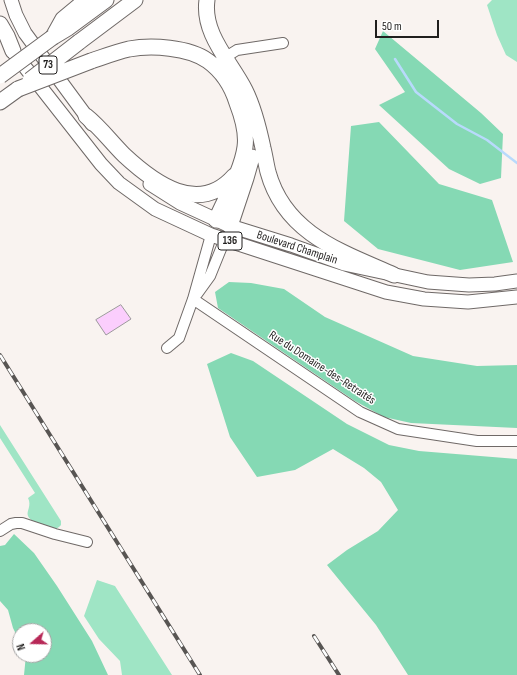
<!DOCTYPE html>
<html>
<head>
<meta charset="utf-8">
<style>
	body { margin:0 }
	#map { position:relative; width:517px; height:675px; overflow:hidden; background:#f9f3f0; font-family:"Sofia Sans Condensed",sans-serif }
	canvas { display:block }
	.north { position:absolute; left:12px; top:623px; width:40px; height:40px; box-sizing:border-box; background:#fff; border:1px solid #a6a5a5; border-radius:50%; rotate:250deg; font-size:11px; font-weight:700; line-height:16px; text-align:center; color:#211f1e }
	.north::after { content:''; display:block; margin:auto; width:14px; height:18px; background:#b72857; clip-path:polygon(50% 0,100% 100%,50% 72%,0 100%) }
	.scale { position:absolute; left:375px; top:20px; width:64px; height:18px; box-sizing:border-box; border:2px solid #211f1e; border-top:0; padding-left:5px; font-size:12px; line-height:14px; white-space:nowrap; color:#211f1e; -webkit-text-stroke:3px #fff; paint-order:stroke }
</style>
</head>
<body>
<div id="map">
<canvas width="517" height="675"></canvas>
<div class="north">N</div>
<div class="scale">50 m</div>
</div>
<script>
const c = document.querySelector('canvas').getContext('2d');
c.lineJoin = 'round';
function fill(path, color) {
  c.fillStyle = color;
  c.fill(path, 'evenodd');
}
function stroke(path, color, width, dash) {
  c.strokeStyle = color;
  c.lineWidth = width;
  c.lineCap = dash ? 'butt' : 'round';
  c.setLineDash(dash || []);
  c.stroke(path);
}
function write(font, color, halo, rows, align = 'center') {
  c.font = font + ' "Sofia Sans Condensed",sans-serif';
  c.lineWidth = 3;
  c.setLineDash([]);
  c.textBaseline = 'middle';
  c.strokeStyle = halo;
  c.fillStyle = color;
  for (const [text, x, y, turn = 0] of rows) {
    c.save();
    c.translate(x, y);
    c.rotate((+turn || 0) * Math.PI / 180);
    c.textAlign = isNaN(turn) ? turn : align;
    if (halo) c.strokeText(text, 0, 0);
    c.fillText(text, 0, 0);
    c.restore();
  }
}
const green = new Path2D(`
	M492,0H517V62L506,55L497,35L487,5Z
	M0,425L61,521V525C60,526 58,528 56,529C50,530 30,522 28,516C26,511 32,506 28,498L35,493L0,438Z
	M97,580L115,586L172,675H122L120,661L99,639L84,616Z`);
const forest = new Path2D(`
	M383,31L481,113L503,134L501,178L480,184L449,169L379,105L405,92L375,49Z
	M379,122L439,184L492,200L513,262L460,270L378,249L344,221L351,126Z
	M229,282L251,283L284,289L325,317L413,356L477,366L517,365V428L411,423L384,417L355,401L218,308L215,292Z
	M231,353L253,361L347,424L389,445L419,451L517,459V675H408L376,625L327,565L347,550L378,531L398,510L381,482L364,468L333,449L295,470L257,477L230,437L207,364Z
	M14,534L34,553L57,586L92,641L108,675H24L26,655H44V631H20V642L13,628L8,610L0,601V546L5,545Z`);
const stream = new Path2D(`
	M395,59L416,92L457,124L487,140L517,163`);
const building = new Path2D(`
	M121,305L131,319L106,335L96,320Z`);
const minor = new Path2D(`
	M221,60L237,50L283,43
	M197,294L210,276L225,239
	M193,299L360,412L398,429L477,441H517
	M167,348L179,338L193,299L211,235
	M0,531L11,524L16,523H22L55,534L87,542`);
const major = new Path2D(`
	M11,0L16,15L25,33L92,124
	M14,53L101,164L119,183L155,209L211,235L386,292L424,299L468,302L517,297
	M150,184L180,203L230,226L291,245L344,264L428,282L469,285L495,284L517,281`);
const highway = new Path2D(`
	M207,0C202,34 231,62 245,90C254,108 259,129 263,148C265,156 266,164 268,172C285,234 342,252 394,275
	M0,24L7,36L13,51
	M53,37L68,28L106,0
	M53,37L63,19L86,0
	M79,42L135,0
	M91,61C103,57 116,52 129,49C151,45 189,47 208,61C222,71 232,87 237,103C242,116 247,133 245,147C242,170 225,199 216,220
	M0,102L18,89
	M86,116C100,127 111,142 124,155C154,183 199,216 234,176
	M230,226L246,178L252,157`);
const rail = new Path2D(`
	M0,355L200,675
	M314,636L339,675`);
const highwayBridge = new Path2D(`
	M0,76L53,37
	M30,80L79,42
	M18,89L91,61`);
const shields = [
	[48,65,18],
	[230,241,24]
];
const shieldNames = [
	["73",48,65],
	["136",230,241]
];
const streetNames = [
	["Boulevard Champlain",297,248,18],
	["Rue du Domaine-des-Retraités",322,368,33]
];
fill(green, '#9fe5c5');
fill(forest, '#85d9b4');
stroke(stream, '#b8dafc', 2.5);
fill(building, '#fbcefd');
stroke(building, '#9c989c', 1);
stroke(minor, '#6f6967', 12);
stroke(major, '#6f6967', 15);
stroke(highway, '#6f6967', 17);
stroke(minor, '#fff', 10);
stroke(major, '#fff', 13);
stroke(highway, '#fff', 15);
stroke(rail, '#585553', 4);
stroke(rail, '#fff', 2.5, [8]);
stroke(highwayBridge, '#6f6967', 17, []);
stroke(highwayBridge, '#fff', 15);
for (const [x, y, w] of shields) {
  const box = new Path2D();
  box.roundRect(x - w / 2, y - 9, w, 18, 3);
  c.fillStyle = '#fff';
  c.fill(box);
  stroke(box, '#211f1e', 1);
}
write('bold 11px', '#211f1e', null, shieldNames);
write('12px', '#211f1e', '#fff', streetNames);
</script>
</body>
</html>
